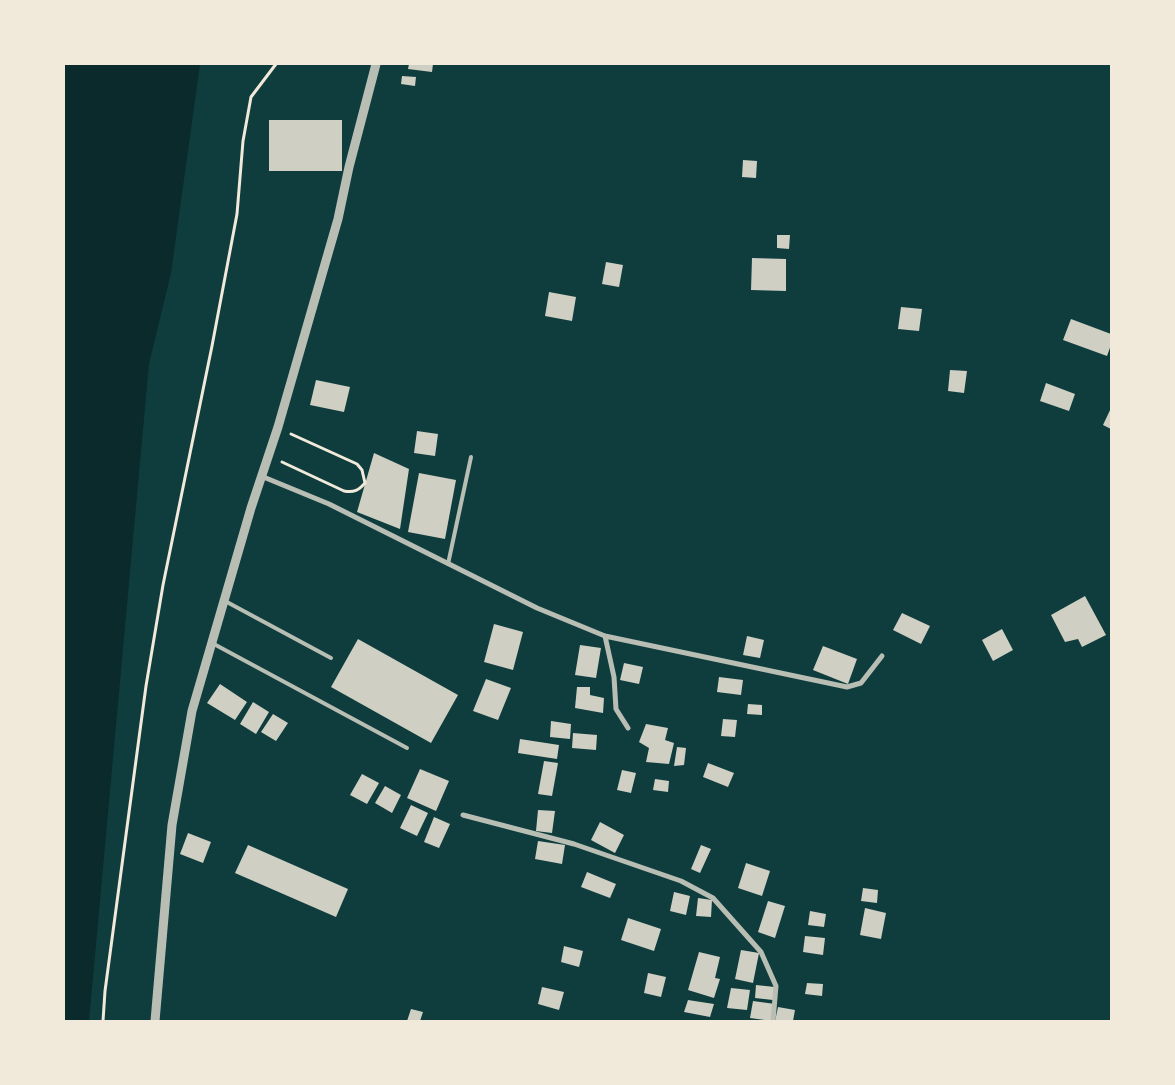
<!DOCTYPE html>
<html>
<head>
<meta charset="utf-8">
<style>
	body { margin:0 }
	#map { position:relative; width:1175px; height:1085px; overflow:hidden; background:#0f3d3e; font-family:Roboto,sans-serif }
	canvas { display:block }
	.frame { position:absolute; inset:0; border:65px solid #f1e9da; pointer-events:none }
</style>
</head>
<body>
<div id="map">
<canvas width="1175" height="1085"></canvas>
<div class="frame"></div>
</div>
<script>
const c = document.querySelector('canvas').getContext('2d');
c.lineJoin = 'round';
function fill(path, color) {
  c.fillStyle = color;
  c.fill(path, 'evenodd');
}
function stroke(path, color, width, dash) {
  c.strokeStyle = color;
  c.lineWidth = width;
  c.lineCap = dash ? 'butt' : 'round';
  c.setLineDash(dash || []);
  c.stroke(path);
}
const water = new Path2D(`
	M64,64H200L171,273L149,364L89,1021H64Z`);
const building = new Path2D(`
	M409,64H433L432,72L408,69Z
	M402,76L416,77L415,86L401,84Z
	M269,120H342V171H269Z
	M743,160L757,161L756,178L742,177Z
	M777,235H790L789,249L777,248Z
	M752,258L786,259V291L751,290Z
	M606,262L623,265L619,287L602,284Z
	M549,292L576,297L572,321L545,316Z
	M901,307L922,309L919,331L898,329Z
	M1071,319L1111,334V345L1107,356L1063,340Z
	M950,370L967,371L964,393L948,391Z
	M316,380L350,387L344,412L310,405Z
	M1046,383L1075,394L1069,411L1040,401Z
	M1111,408V429L1103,425Z
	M417,431L438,434L435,456L414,453Z
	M374,453L409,469L400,529L357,512Z
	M419,473L456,480L445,539L408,532Z
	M1085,596L1106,635L1082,647L1078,639L1065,642L1051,615Z
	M902,613L930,626L921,644L893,630Z
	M494,624L523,632L513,670L484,662Z
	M1002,629L1013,650L993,661L982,640Z
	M747,636L764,640L760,658L743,655Z
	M358,639L458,695L431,743L331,687Z
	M580,645L601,648L596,678L575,675Z
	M823,646L857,659L848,684L813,670Z
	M624,663L643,667L639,684L620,680Z
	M719,677L743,680L741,695L717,692Z
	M486,679L511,688L498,720L473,711Z
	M220,684L247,702L235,720L207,703Z
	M577,687H590V695L604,698L603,713L575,708Z
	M253,702L269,712L256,734L240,724Z
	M748,704L762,705V715L747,714Z
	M273,714L288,723L276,741L261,732Z
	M723,719L737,720L735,737L721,736Z
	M551,721L571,724L570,739L550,737Z
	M646,724L668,728L665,740L674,743L669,764L646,762L649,748L639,742Z
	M573,733L597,735L596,750L572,748Z
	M520,739L559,745L557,759L518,753Z
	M677,747L686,748L684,765L674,766Z
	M544,761L558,763L552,796L538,794Z
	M708,763L734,773L728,787L703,777Z
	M420,769L449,781L436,811L407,798Z
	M622,770L636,773L631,793L617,790Z
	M362,774L379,783L367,804L350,795Z
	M655,779L669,781L668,792L653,790Z
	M385,786L401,795L392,813L375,803Z
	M411,805L428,813L417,836L400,828Z
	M538,810L555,811L552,833L536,831Z
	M434,817L450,824L439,848L424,842Z
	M600,822L624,835L615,853L591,840Z
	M188,833L211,842L203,863L180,854Z
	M538,841L565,845L562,864L535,859Z
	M248,845L348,889L336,917L235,873Z
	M701,845L711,849L700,873L691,869Z
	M746,863L770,871L762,896L738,888Z
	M587,872L616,884L610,898L581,887Z
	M863,888L878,890L877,903L861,901Z
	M674,892L690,896L686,915L670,911Z
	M698,898L712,900L711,917L696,916Z
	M768,901L785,906L775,938L758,932Z
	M865,908L886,913L881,939L860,935Z
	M810,911L826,914L824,927L808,925Z
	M628,918L661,929L654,951L621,940Z
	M805,936L825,938L823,955L803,952Z
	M564,946L583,951L579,967L561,962Z
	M741,950L759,953L753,983L735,979Z
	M699,952L720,957L715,978L720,979L714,998L688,990Z
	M648,973L666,977L661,997L644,993Z
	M807,983L823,984L822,996L805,994Z
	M756,985L775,987L773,1000L755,998Z
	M542,987L564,992L559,1010L538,1004Z
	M731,988L750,990L747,1010L727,1008Z
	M688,1000L714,1004L710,1017L684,1012Z
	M753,1001L775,1004L772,1021L750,1018Z
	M778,1007L795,1010L793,1021H775Z
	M411,1009L423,1012L420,1021H407Z`);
const path = new Path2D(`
	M282,462L344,491C354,493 359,490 365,483L362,470L357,464L291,434
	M103,1021L105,991L146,686L163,585L212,346L237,214L243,141L251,97L276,64`);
const service = new Path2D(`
	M448,564L471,457
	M225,601L331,658
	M212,643L407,748`);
const minor = new Path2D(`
	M261,476L329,504L537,608L605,636L847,687L861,683L882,656
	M605,636L614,677L616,709L628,728
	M463,815L574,844L681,881L713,898L761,952L776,986L773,1021`);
const tertiary = new Path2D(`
	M155,1021L172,825L192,711L251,508L278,427L338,219L349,167L376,64`);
fill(water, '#0a2a2b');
fill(building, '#cfcfc3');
stroke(path, '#f1e9da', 3);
stroke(service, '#b8beb3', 4);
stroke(minor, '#b8beb3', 5);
stroke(tertiary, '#b8beb3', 9);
</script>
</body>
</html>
